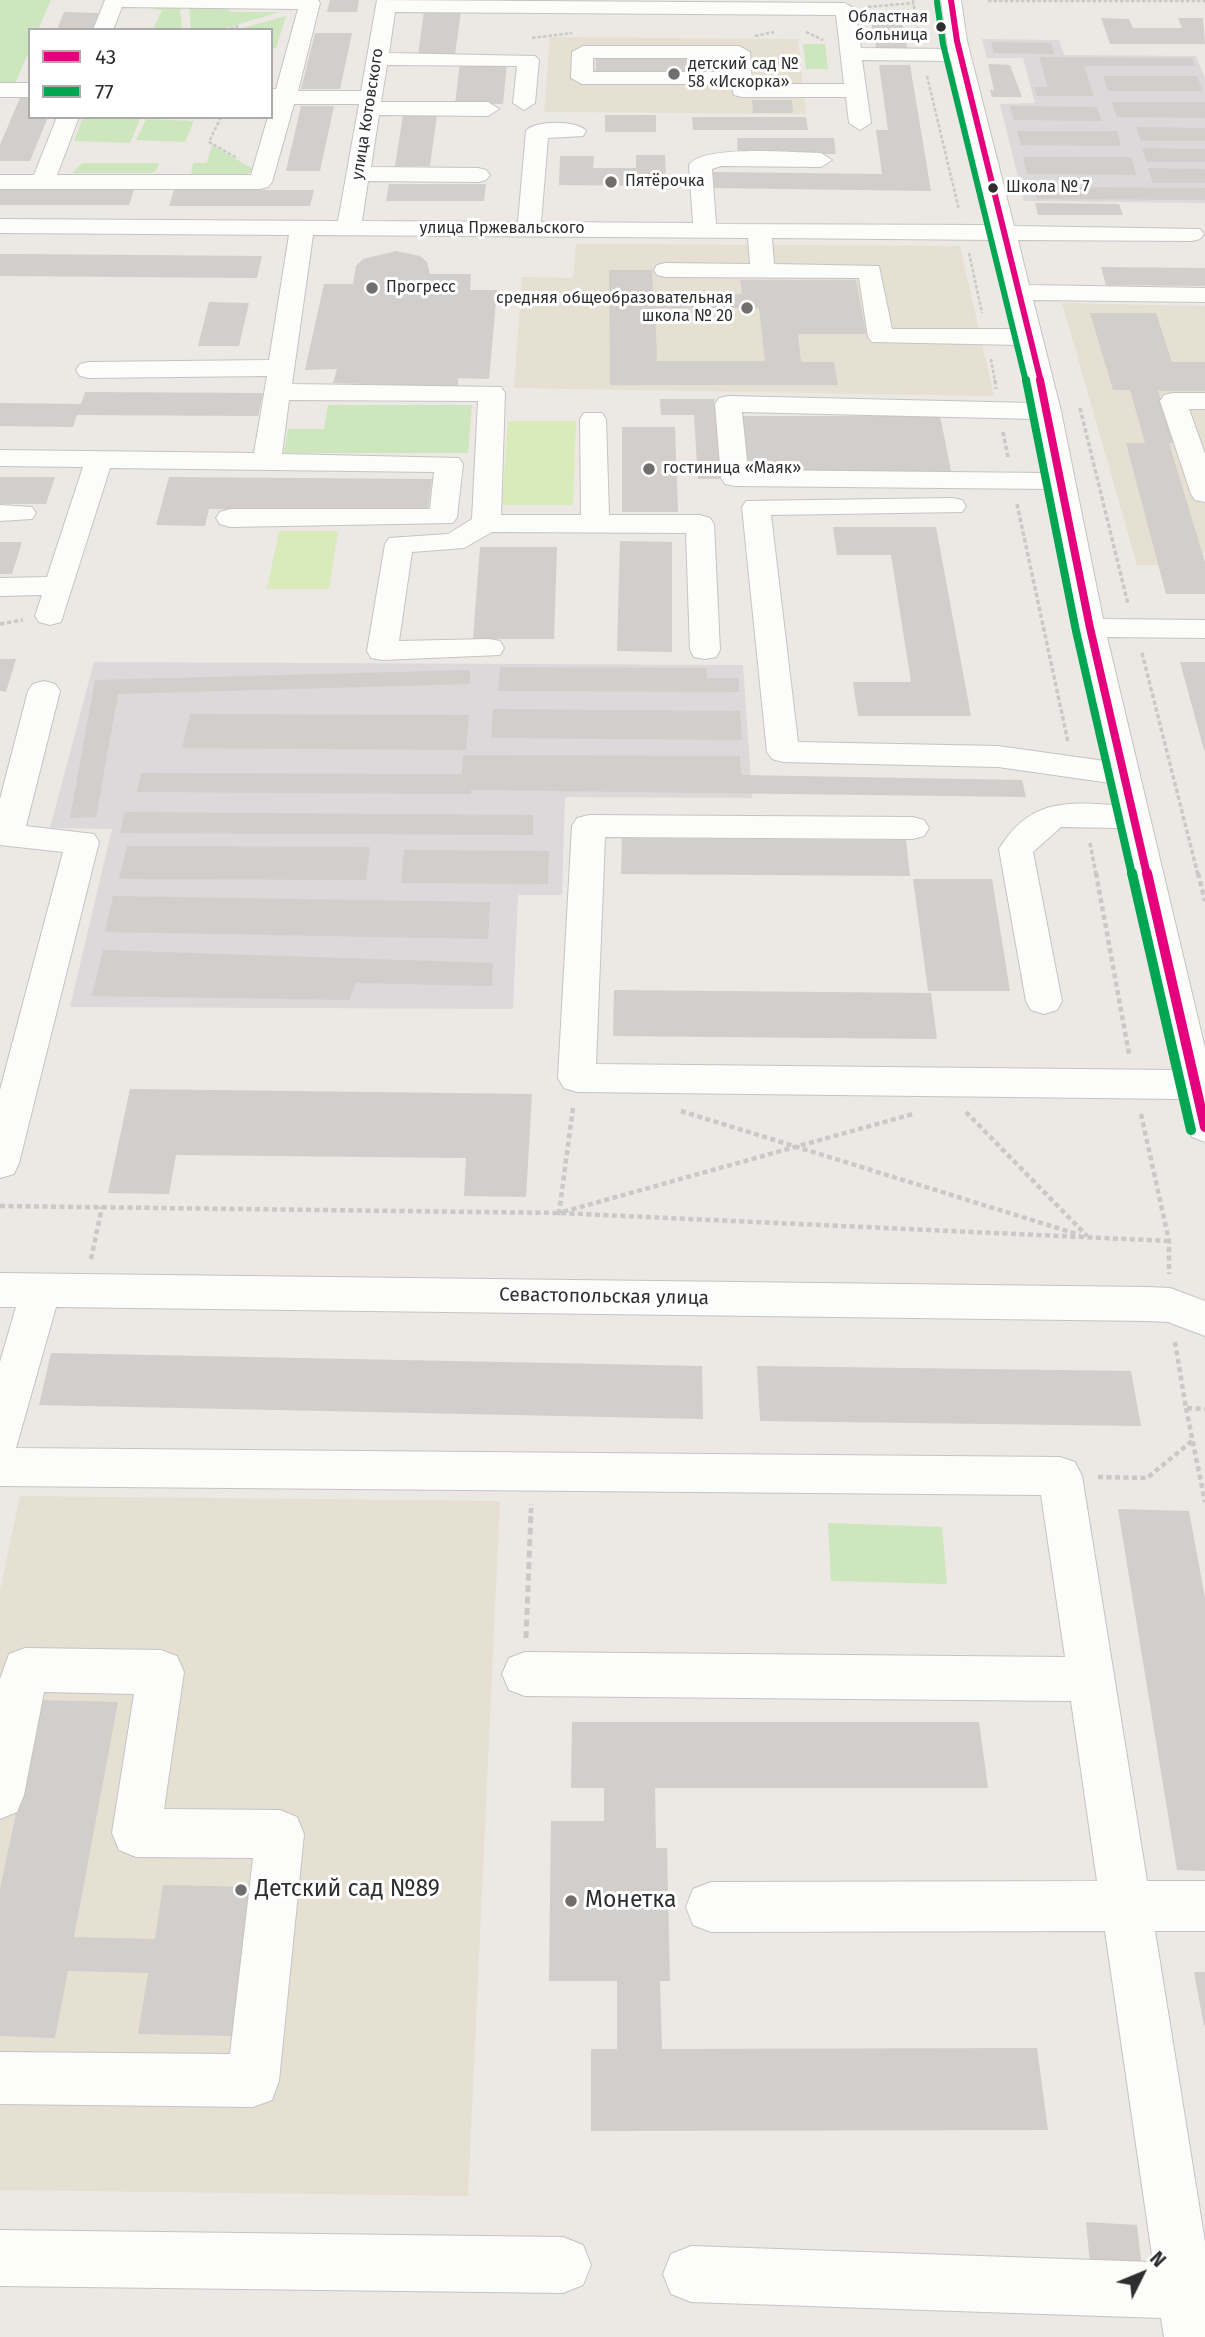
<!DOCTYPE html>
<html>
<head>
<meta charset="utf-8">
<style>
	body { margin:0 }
	#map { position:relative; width:1205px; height:2337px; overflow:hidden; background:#ece8e4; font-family:"Fira Sans",sans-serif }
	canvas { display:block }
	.legend { position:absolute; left:28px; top:28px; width:245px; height:91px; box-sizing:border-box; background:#fff; border:2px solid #ababab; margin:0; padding:9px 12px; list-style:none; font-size:21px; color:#2e2e2e }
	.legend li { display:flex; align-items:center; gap:14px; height:35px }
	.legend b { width:35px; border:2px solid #ababab }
	.north { position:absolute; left:1107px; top:2239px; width:70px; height:70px; -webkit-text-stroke:5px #fff; paint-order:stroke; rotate:47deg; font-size:19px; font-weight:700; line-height:28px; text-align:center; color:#2e2e2e }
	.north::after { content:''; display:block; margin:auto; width:24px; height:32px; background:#2e2e2e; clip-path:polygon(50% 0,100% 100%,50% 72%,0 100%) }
</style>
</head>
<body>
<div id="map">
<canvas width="1205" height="2337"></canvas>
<ul class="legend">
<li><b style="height:9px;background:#e5007d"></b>43</li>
<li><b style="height:9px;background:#00a651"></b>77</li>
</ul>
<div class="north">N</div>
</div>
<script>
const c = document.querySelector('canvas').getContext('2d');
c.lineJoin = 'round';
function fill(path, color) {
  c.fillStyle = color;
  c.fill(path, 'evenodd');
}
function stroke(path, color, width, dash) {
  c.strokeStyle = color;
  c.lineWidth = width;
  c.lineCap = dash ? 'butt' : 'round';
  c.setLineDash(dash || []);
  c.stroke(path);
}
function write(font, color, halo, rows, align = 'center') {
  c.font = font + ' "Fira Sans",sans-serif';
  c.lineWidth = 6;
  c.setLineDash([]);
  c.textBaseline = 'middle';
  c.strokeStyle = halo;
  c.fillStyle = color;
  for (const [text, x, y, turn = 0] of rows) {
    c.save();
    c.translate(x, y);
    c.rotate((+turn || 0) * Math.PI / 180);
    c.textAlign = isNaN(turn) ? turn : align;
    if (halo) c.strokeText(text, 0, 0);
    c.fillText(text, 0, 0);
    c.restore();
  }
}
const industrial = new Path2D(`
	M982,39L1059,40L1064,55L1196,56L1205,78V203L1024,201L1000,104L1035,103L1023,58H987Z
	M94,662L743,665L752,798L565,797L562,895H518L513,1009L70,1007L112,829L50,828Z`);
const education = new Path2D(`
	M550,37L798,39L806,114L544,112Z
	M576,244L960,246L994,396L514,388L522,277L573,278Z
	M1062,303L1205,306V553L1155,552L1158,565H1137Z
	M20,1496L500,1501L468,2196L0,2190V1590Z`);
const green = new Path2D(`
	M0,0H51L38,30H30V49L13,88H0Z
	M155,5L180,6L182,30H153L162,10L152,9Z
	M189,5L225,6L231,12H280L219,30H191Z
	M286,16L276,48H271V30H235Z
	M803,44H825L828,69H806Z
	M83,117H141L130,143L74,141Z
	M146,119L194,121L185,142L136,140Z
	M212,145L255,170L244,175H191L193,163H207Z
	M82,163H159L156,171L151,173H72Z
	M328,405H472L468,453H284L288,429H324Z
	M828,1523L942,1527L947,1584L831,1581Z`);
const pitch = new Path2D(`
	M508,421H576L573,505H502Z
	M279,531H338L329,589H267Z`);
const building = new Path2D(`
	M330,0H359L357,12H327Z
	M424,11H461L455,55H418Z
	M64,12L99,13L92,30H57Z
	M870,16H901L908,52H877Z
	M1101,18L1129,19L1133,28H1182L1178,18H1203L1205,44H1110Z
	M315,33H352L340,89H301Z
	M991,42L1051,43L1054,54L994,53Z
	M596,56H731L733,73L596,72Z
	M1039,57L1192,58L1195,66H1084L1094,96H1037L1034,87H1048Z
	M460,62L507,63L503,104H455Z
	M988,64L1010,65L1022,97H992L990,90H994Z
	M879,65H910L931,191L713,188L712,172L882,174L876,130H888Z
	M1103,76H1197L1203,91H1108Z
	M22,93H30V117H48L30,161H0V145Z
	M752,100H792L793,113H753Z
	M1112,102H1205V118L1117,117Z
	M301,106H334L320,171H286Z
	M1010,106L1097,107L1102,121L1014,120Z
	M403,115H437L430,166H395Z
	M605,115H656V132H605Z
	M692,117H806L808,130H693Z
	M1136,127L1205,128V141H1141Z
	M1017,131H1117L1121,146L1021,145Z
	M737,138H834L836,154H738Z
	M1142,148L1205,149V162H1147Z
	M636,155H665L666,186L559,185L560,156H594L593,168H636Z
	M1023,157H1131L1136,175L1027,174Z
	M1148,168L1205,169V183H1153Z
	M389,184H486L484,201H386Z
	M0,187H135L129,205H0Z
	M1033,187L1205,188V200L1037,199Z
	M174,190H314L310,206H169Z
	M1035,203L1119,204L1123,215H1038Z
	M396,251L420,256L427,262L430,274H471L470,290H497L489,379L458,378V387L333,383L337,369L305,370L324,284H353L356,266L363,259Z
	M0,254H17L262,256L257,278L0,276Z
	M1101,267L1205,268V286L1106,285Z
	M609,270H652L653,294H742L740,280H856L866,334H798L801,362H834L838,385H610ZM655,308H759L765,361H657Z
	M209,302L249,303L239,346H198Z
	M1090,313H1156L1172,362H1205V391H1158L1175,443H1169L1205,562V594H1166L1126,443H1145L1130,390H1113Z
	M85,392L263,393L258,416L77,415L73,427L0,426V403L81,404Z
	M660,399H714L721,479H698L694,415H661Z
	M740,416H940L951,471H745Z
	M622,427H675L678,512H622Z
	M0,477H55L46,504H0Z
	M169,477L432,479L428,511L209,509L205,526L156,525Z
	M833,527H936L971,716H858L853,682H911L891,555H837Z
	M620,541L672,542V652L617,651Z
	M0,542H22L12,574H0Z
	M480,547H557L554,639H473Z
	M0,659H16L6,692L0,691Z
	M1180,662H1205V750H1204Z
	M500,667L707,668V678H739V692L498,691Z
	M470,670V684L118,694L96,817L70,818L95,680Z
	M493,709L740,711L742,740L491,738Z
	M190,714L469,715L466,750L182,748Z
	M463,755L740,756L741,775L1022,780L1026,797L471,790V794L137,792L141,773L462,774Z
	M125,812L533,815V835L120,833Z
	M622,838L906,840L910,876L621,874Z
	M127,846L370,847L366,880L119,879Z
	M404,850L549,851L548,884L401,883Z
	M913,879H992L1010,991H928Z
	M113,896L490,902L488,939L105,932Z
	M103,950L493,963L492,986L356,983L349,1000L92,996Z
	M614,990L931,993L937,1039L613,1036Z
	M130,1089L532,1094L526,1197L464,1196L466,1158L176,1155L169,1194L108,1193Z
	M51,1353L702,1366L703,1419L39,1405Z
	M757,1366L1131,1371L1141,1426L760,1421Z
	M1118,1509L1189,1511L1205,1598V1871L1177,1870Z
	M40,1700L118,1702L74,1937L155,1939L163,1885L253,1887L232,2036L138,2034L148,1973L68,1971L55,2038L0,2036V1889Z
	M572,1722H979L988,1788H655L656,1848H667L670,1981H660L662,2049L1037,2048L1048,2130L591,2131V2049H617V1981H549L551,1821H604V1788H571Z
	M1194,1972H1205V2025L1204,2026Z
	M1086,2222L1137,2225L1143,2276L1091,2274Z`);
const pathFar3 = new Path2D(`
	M913,0L918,33
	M988,1H1205
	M868,7L914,3
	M225,30L238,26
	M806,32L823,40
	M755,36L774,32
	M532,38L572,33
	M927,76L959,210
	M221,117L209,142L237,158
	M969,253L982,313
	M991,359L995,382`);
const pathFar2 = new Path2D(`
	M995,380L996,389
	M1080,408L1128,604
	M1003,432L1008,457
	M1017,504L1068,742
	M0,624L23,620
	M1142,653L1198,875
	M1090,843L1096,875`);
const pathFar1 = new Path2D(`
	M1096,873L1129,1054
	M1198,873L1205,901
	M573,1108L559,1213L913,1114
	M681,1111L1080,1235
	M966,1112L1087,1236
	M1141,1114L1169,1241V1274
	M0,1206L559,1213L1169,1241
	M91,1259L102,1207
	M1175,1342L1186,1408L1205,1409
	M1186,1408L1205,1502
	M1098,1477L1147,1478L1192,1441
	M531,1513V1504`);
const path = new Path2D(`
	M526,1638L531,1511`);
const minor = new Path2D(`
	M105,0H318L320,3L298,91H361L377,0L845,3L855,9L861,48L948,49L941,0H961L967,41L1014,226L1200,229L1204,234L1200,239L1192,241L1018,240L1029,285L1205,288V302L1033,300L1061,411L1103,619L1205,620V638L1107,637L1205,1048V1142L1192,1137L1180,1099L577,1092L564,1088L558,1078L572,826L577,818L589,815L912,817L924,820L929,828L924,836L912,839L605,837L596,1064L1173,1070L1119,828L1061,827L1033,852L1062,1001L1057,1010L1044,1014L1031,1010L1026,1001L999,849C1028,801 1064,801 1114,805L1110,783L998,767L783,762L772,759L767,752L742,507L746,501L952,498L962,500L966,506L962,512L771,515L798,742L998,746L1105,761L1075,628L1049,489L735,486L725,484L721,478L715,404L719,398L728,396L1033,403L1019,345L872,342L868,337L859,278L666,277L657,275L654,270L657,265L666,263L750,264L748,238L313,235L292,384L501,387L505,393L501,515H581L580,419L584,413H602L606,419L609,515H700L710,518L714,524L720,650L716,657L705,659L694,657L690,650L686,533L492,532L464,548L412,552L399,641L489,639L500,641L504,648L500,655L382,660L371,658L367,651L385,544L389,538L448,534L472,519L478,401L289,400L282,454L459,458L463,464L457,517L453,523L230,527L220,524L216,518L220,512L230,509H430L434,472L110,468L61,622L50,625L39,622L35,616L42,595L0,596V578L47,577L83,467L0,466V450L254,453L267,376L89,378L80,376L76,370L80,364L89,362L269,360L289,235L0,233V219L338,221L359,104H294L272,182L268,187L260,189H0V175H34L57,117H79L57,175H251L268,117H271V89H276L298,9L122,7L113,30H93ZM395,12L836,15L844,84H752L750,52L739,46H583L572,52L571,78L582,84H731L734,95L742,97H846L849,123L860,130L871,123L862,60L951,61L990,225L716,224L712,169L721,166L821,167L832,160L821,153C795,153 703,144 689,165L693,223L541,222L548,138L583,136L586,131C578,120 534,120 526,131L518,222L362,221L368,181L478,182L486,180L490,175L486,170L478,168L371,167L379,115L488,116L499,109L488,102H381L387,65L517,66L513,103L524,110L535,103L539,60L535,56L389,53ZM593,58H729L730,72H593ZM772,238L994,240L1015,329H892L879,266L774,264ZM742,412L1036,419L1046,473L748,470Z
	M0,83H30V97H0Z
	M1173,393H1205V409H1189L1205,454V502L1195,500L1191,494L1160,401L1164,395Z
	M0,505L32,507L36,513L32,519L0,521Z
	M44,681L55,684L60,691L26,826L94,834L99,842L19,1163L14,1174L0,1178V1090L63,852L0,845V799L28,691L33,684Z
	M0,1273L1147,1287L1170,1288L1205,1301V1336L1168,1322L1147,1321L56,1307L16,1448L1060,1457L1075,1462L1082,1476L1147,1881H1205V1931H1155L1205,2242V2337H1164L1161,2318L691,2302L671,2294L663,2274L671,2254L691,2246L1153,2262L1105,1931L711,1932L693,1925L686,1907L693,1889L711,1882L1097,1881L1071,1701L525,1696L509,1690L502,1674L509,1658L525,1652L1065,1657L1041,1495L0,1486V1362L16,1307H0Z
	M25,1648L161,1650L177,1656L184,1672L164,1809L280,1810L297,1817L304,1834L279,2081L272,2100L253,2107L0,2104V2052L230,2054L253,1858L136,1857L119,1850L112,1833L134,1694L44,1692L24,1795L17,1812L0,1819V1679L9,1654Z
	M0,2230L563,2237L583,2245L591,2265L583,2285L563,2293L0,2286Z`);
const bus1Far2 = new Path2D(`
	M951,0L957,41L1041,382`);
const bus1Far1 = new Path2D(`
	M1040,380L1090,628L1147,875`);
const bus1 = new Path2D(`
	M1147,873L1205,1127`);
const bus2Far2 = new Path2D(`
	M937,2L943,44L1026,382`);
const bus2Far1 = new Path2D(`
	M1026,380L1076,631L1132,875`);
const bus2 = new Path2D(`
	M1132,873L1191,1130`);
const markers = [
	[941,27,6,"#2e2e2e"],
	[674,74,7,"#706f6e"],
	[611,182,7,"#706f6e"],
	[993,188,6,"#2e2e2e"],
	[372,288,7,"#706f6e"],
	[747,308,7,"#706f6e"],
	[649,469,7,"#706f6e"],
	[241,1890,7,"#706f6e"],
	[571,1901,7,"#706f6e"]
];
const farBusnames = [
	["Областная",928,18],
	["больница",928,36],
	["Школа № 7",1006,188,"left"]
];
const farPoinames = [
	["детский сад №",688,65],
	["58 «Искорка»",688,83],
	["Пятёрочка",625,182],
	["Прогресс",386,288],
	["средняя общеобразовательная",733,299,"right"],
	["школа № 20",733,317,"right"],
	["гостиница «Маяк»",663,469]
];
const farStreetnames = [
	["улица Котовского",368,114,-81],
	["улица Пржевальского",502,229]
];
const streetNames = [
	["Севастопольская улица",604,1297,1]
];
const nearPoinames = [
	["Детский сад №89",255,1890],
	["Монетка",585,1901]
];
fill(industrial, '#dcd9db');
fill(education, '#e6e0d3');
fill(green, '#cee6be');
fill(pitch, '#d9eabb');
fill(building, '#d1cecb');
stroke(minor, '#c5c4c5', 2);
stroke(pathFar3, '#c9c9c8', 2.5, [3.5, 2]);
stroke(pathFar2, '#c9c9c8', 3.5, [4.5, 2.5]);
stroke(pathFar1, '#c9c9c8', 4.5, [5, 3.5]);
stroke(path, '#c9c9c8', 5, [7, 4.5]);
fill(minor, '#fcfcfb');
stroke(bus1Far2, '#e5007d', 6);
stroke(bus1Far1, '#e5007d', 8);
stroke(bus1, '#e5007d', 10);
stroke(bus2Far2, '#00a651', 6);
stroke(bus2Far1, '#00a651', 8);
stroke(bus2, '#00a651', 10);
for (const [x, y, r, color] of markers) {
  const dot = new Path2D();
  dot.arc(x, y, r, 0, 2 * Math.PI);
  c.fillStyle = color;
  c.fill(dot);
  stroke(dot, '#fff', 2.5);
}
write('16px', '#2e2e2e', '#fff', farBusnames, 'right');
write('16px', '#2e2e2e', '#fff', farPoinames, 'left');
write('16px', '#2e2e2e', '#fff', farStreetnames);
write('19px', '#2e2e2e', '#fff', streetNames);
write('23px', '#2e2e2e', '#fff', nearPoinames, 'left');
</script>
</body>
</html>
